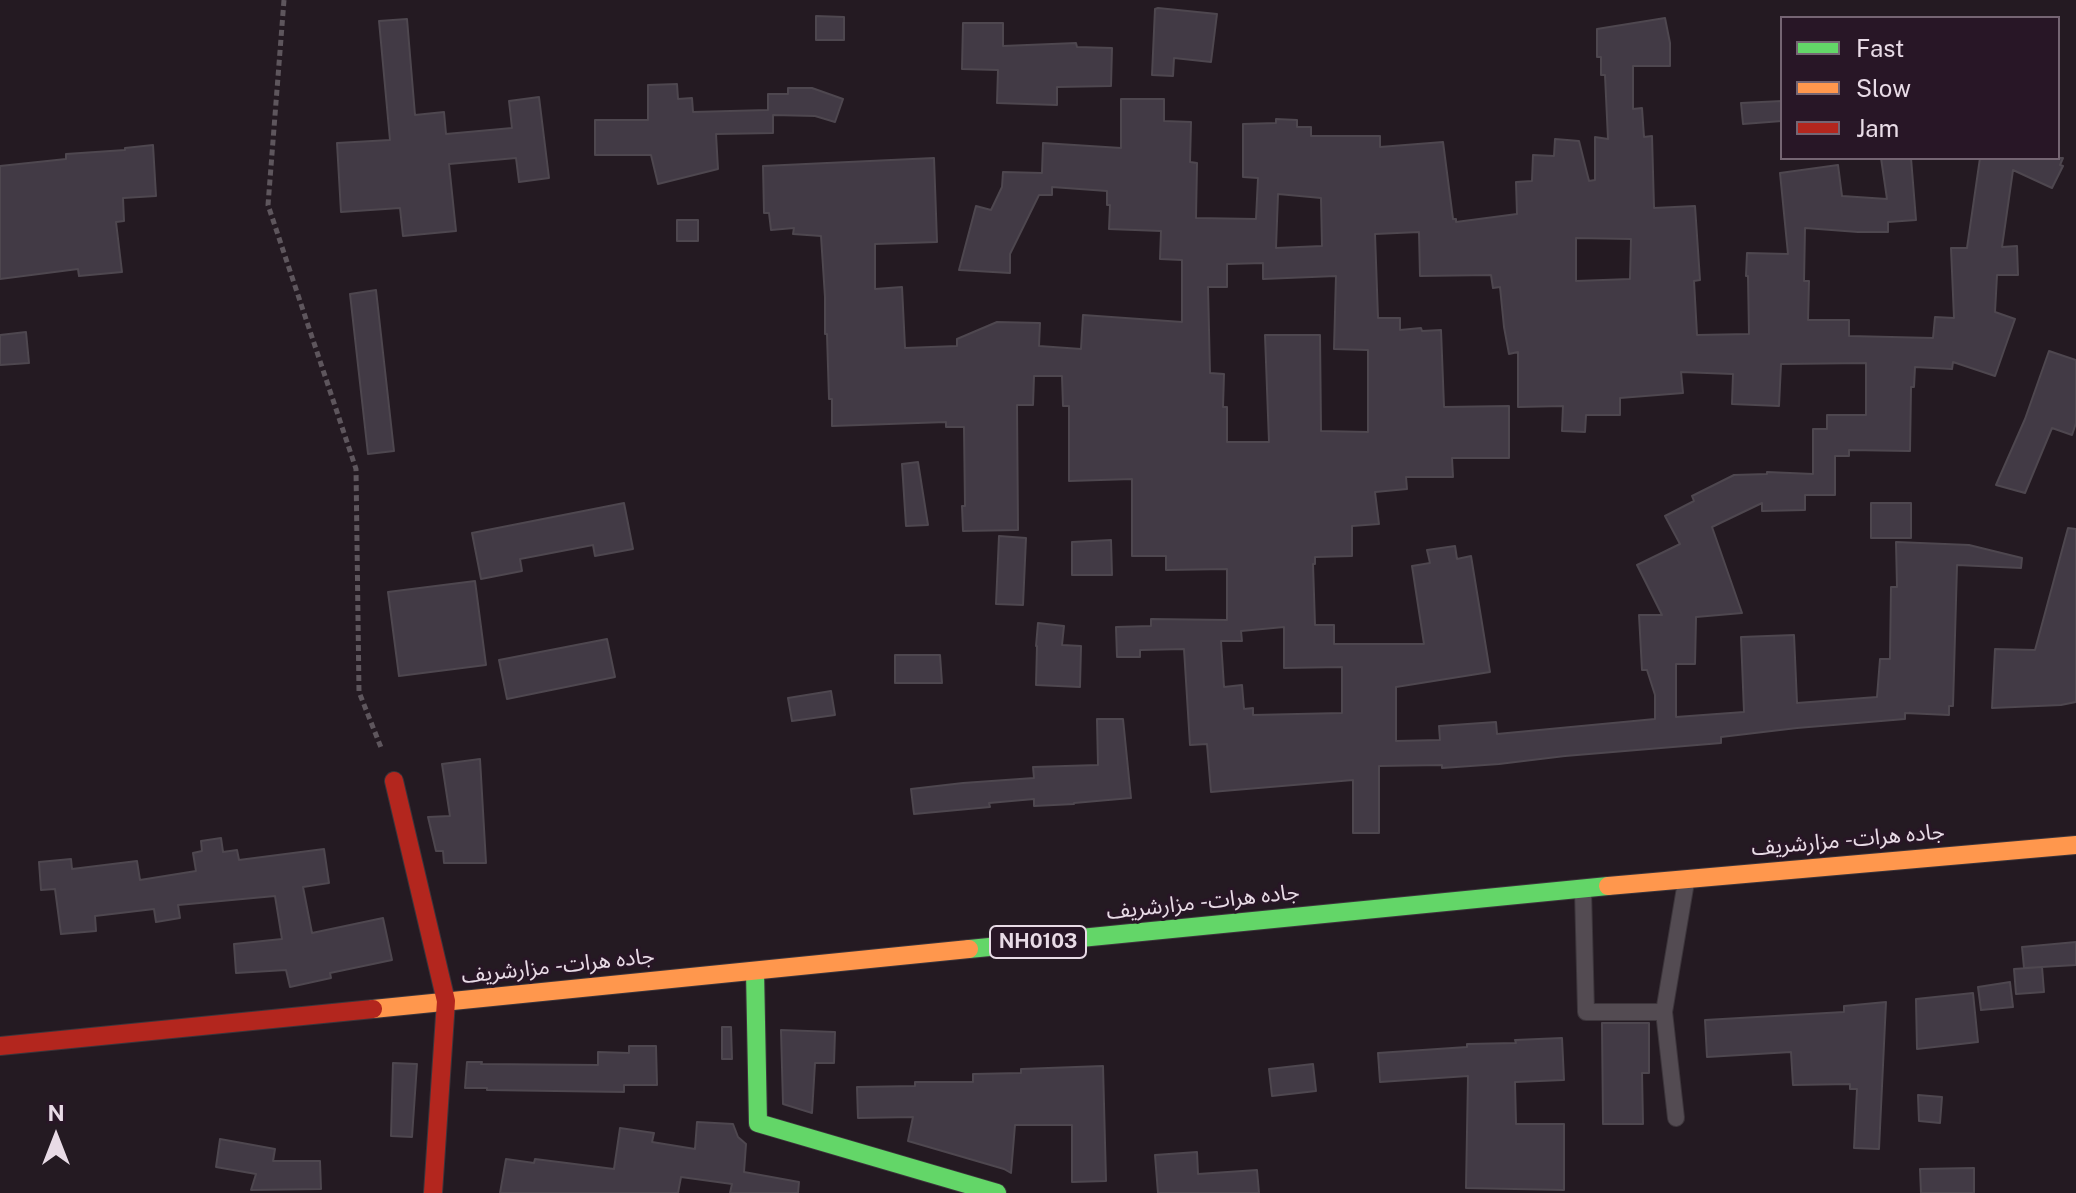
<!DOCTYPE html>
<html>
<head>
<meta charset="utf-8">
<style>
	body { margin:0 }
	#map { position:relative; width:2076px; height:1193px; overflow:hidden; background:#241a22; font-family:"Public Sans",sans-serif }
	canvas { display:block }
	.legend { position:absolute; left:1780px; top:16px; width:280px; height:144px; box-sizing:border-box; background:#281626; border:2px solid #756573; margin:0; padding:10px 14px; list-style:none; font-size:24px; color:#e8dbe6 }
	.legend li { display:flex; align-items:center; gap:16px; height:40px }
	.legend b { width:40px; border:2px solid #756573 }
	.north { position:absolute; left:16px; top:1097px; width:80px; height:80px; -webkit-text-stroke:6px #281626; paint-order:stroke; rotate:0deg; font-size:22px; font-weight:700; line-height:32px; text-align:center; color:#e8dbe6 }
	.north::after { content:''; display:block; margin:auto; width:28px; height:36px; background:#e8dbe6; clip-path:polygon(50% 0,100% 100%,50% 72%,0 100%) }
</style>
</head>
<body>
<div id="map">
<canvas width="2076" height="1193"></canvas>
<ul class="legend">
<li><b style="height:10px;background:#63d668"></b>Fast</li>
<li><b style="height:10px;background:#ff974d"></b>Slow</li>
<li><b style="height:10px;background:#b3261e"></b>Jam</li>
</ul>
<div class="north">N</div>
</div>
<script>
const c = document.querySelector('canvas').getContext('2d');
c.lineJoin = 'round';
function fill(path, color) {
  c.fillStyle = color;
  c.fill(path, 'evenodd');
}
function stroke(path, color, width, dash) {
  c.strokeStyle = color;
  c.lineWidth = width;
  c.lineCap = dash ? 'butt' : 'round';
  c.setLineDash(dash || []);
  c.stroke(path);
}
function write(font, color, halo, rows, align = 'center') {
  c.font = font + ' "Public Sans","Noto Sans Arabic",sans-serif';
  c.lineWidth = 6;
  c.setLineDash([]);
  c.textBaseline = 'middle';
  c.strokeStyle = halo;
  c.fillStyle = color;
  for (const [text, x, y, turn = 0] of rows) {
    c.save();
    c.translate(x, y);
    c.rotate((+turn || 0) * Math.PI / 180);
    c.textAlign = isNaN(turn) ? turn : align;
    if (halo) c.strokeText(text, 0, 0);
    c.fillText(text, 0, 0);
    c.restore();
  }
}
const building = new Path2D(`
	M1158,8L1217,14L1211,62L1174,58L1173,76L1152,75L1155,9Z
	M816,16L844,17V40H816Z
	M1665,18L1670,43V66H1633V109L1642,108L1644,137L1652,136L1654,208L1695,206L1700,280L1694,281L1697,335L1749,334L1748,276H1746L1747,253L1788,254L1780,173L1838,165L1842,196L1887,199L1881,158H1911L1916,220L1888,222V232H1858L1805,228L1804,281H1809L1808,320H1849V336L1933,338L1935,317L1954,318L1951,248H1967L1980,158H2063L2060,165L2063,166L2052,188L2013,170L2002,247L2017,246L2018,275H1997L1995,312L2015,319L1995,376L1953,362L1952,369L1915,367L1914,387H1911L1910,451L1849,450V456H1835V495H1805V510L1762,511V503L1712,527L1742,613L1696,617L1695,664H1676V717L1744,712L1741,637L1794,635L1797,703L1877,697L1880,659H1890L1891,587H1897L1896,542L1969,545L2022,558L2021,568L1957,565L1953,706H1949V715L1905,713V719L1797,728L1721,737V743L1565,756L1499,764L1442,768V765L1379,766V833H1353V780L1211,792L1207,744L1190,745L1184,649L1140,650V657H1117L1116,627L1151,626V619L1227,620V569L1166,570V556H1132V479L1069,481V406H1063L1062,376H1034L1033,405H1017L1018,530L963,531L962,506H965L964,427H946V422L832,426V399H829L827,334H825V297L821,236L793,234L794,228L771,230L769,213H764L763,166L934,158L937,242L875,244V289L902,287L905,348L957,346V339L997,322L1040,323L1039,346L1081,349L1083,315L1182,322V260L1160,259L1161,231L1109,229L1110,205H1107V191L1052,187V195H1039L1010,254V273L959,270L976,206L991,210L1002,187L1003,172L1042,173L1043,143L1121,148V99H1164V121L1191,122L1190,162L1197,163L1196,218L1256,219L1258,178L1243,177V124L1276,123V119L1297,120V127H1311V136H1380V147L1443,142L1453,219H1456V222L1517,214L1516,182L1532,181L1533,155L1554,156L1555,139L1579,141L1589,181L1595,180V137L1608,139L1605,75H1601V57H1597V29ZM1278,194L1321,198L1322,246L1276,248ZM1419,232L1420,276L1491,275L1493,288L1500,287L1504,327L1509,354L1518,352V407L1563,406L1562,431L1585,432L1586,415H1620V398L1683,393L1681,372L1733,374L1732,404L1779,406L1781,364L1866,363V415H1827V429H1813V474L1767,472V474L1734,475L1692,496L1694,501L1665,516L1680,544L1637,565L1662,615H1639L1642,670H1647L1655,695V719L1497,734L1496,722L1439,726L1440,740L1396,741V687L1490,672L1471,556L1457,559L1455,546L1427,550L1430,563L1412,566L1424,644H1334V625H1315L1313,564H1315V557L1352,556V526L1379,524L1375,492L1407,489L1406,477H1453L1452,458H1509V406L1444,407L1441,330L1422,331L1421,328L1400,330V318H1378L1375,234ZM1576,238L1631,239L1630,279L1576,281ZM1263,263V279L1336,276L1334,349L1368,350V432L1321,431L1320,335H1265L1269,442H1227V407H1223L1224,374L1210,373L1208,287H1227V264ZM1284,627V668L1342,667V713L1253,715V708L1244,709L1242,685L1224,687L1221,641H1242L1241,631Z
	M407,19L415,115L444,112L446,134L512,128L509,101L539,97L549,178L519,182L516,158L449,164L456,231L403,236L400,208L341,212L337,143L390,140L379,21Z
	M963,23H1003V46L1076,43L1077,47L1112,48L1111,86L1057,87V105L997,103L998,70L962,69Z
	M677,84L678,99L692,98L693,112L768,110V94H788V88H812L843,99L835,122L815,116L773,115V133L716,134L718,169L658,184L651,155H595V120H648V85Z
	M1782,101V121L1743,124L1741,103Z
	M153,145L156,196L123,198L124,221L116,222L122,272L79,276L78,269L0,279V166L66,159V154L125,150V148Z
	M677,220H698V241H677Z
	M376,290L394,451L368,454L350,294Z
	M26,332L29,363L0,365V335Z
	M2049,351L2076,360V423L2072,435L2052,428L2025,493L1996,485L2025,419Z
	M918,462L928,525L906,526L902,464Z
	M624,503L633,549L595,556L593,545L520,559L522,571L481,579L472,533Z
	M1871,503H1911V538H1871Z
	M2068,528L2076,529V702L2061,705L1992,708L1995,649L2035,650Z
	M999,536L1026,538L1023,605L996,604Z
	M1111,540L1112,575H1072V542Z
	M475,581L486,665L399,676L388,592Z
	M1038,623L1064,626L1062,645L1081,646L1080,687L1036,685L1037,646H1036Z
	M607,639L615,677L507,699L499,660Z
	M895,655H940L942,683H895Z
	M831,691L835,715L792,721L788,698Z
	M1097,719H1123L1131,798L1074,803V804L1034,806V799L989,803L990,807L914,814L911,789L963,783L1034,778L1033,767L1098,765Z
	M480,759L486,863H444L443,851H436L428,817L450,816L442,764Z
	M221,838L223,852L237,850L239,860L324,849L329,883L303,887L312,933L383,918L392,960L330,973L331,978L290,987L286,970L236,973L234,944L282,939L275,896L178,905L180,918L156,922L154,909L95,916L96,931L61,934L55,889L41,890L39,862L71,859L72,869L137,861L140,880L196,871L193,853L202,851L201,841Z
	M2076,942V965L2024,968L2022,947Z
	M2042,967L2044,992L2016,994L2014,969Z
	M2010,982L2013,1007L1981,1010L1978,987Z
	M1973,993L1978,1042L1917,1049L1916,999Z
	M1886,1002L1879,1149L1854,1148L1857,1089H1850V1084L1793,1085L1791,1052L1707,1057L1705,1020L1844,1012V1006Z
	M1602,1023H1649V1073H1642L1643,1124H1603Z
	M722,1027H731L732,1059H722Z
	M781,1030L835,1032L834,1063H815L812,1113L783,1104Z
	M1562,1038L1564,1080L1515,1082L1516,1124H1564V1190L1466,1188L1468,1076L1380,1082L1378,1053L1467,1047V1044L1516,1043L1515,1040Z
	M629,1046H656L657,1085H624V1092L487,1090V1088H465L467,1062H482L481,1064L598,1065V1052L629,1053Z
	M393,1063L417,1064L412,1137L391,1136Z
	M1313,1064L1316,1091L1272,1096L1269,1069Z
	M1103,1066L1106,1181L1072,1182V1125H1015L1011,1173L1004,1169L908,1141L913,1117L858,1118L857,1087L915,1086V1082H973V1074L1021,1073V1069Z
	M1918,1095L1942,1097L1940,1123L1919,1121Z
	M697,1122L733,1124L738,1137L746,1144L744,1172L799,1182L798,1193H730L732,1184L681,1177L678,1193H500L506,1159L534,1163L535,1159L614,1169L620,1128L654,1133L652,1142L695,1149Z
	M220,1139L275,1149L273,1161H320L321,1189L251,1190L256,1174L216,1167Z
	M1197,1152L1198,1174L1257,1170L1259,1193H1158L1155,1155Z
	M1974,1168V1193H1921L1920,1169Z`);
const path = new Path2D(`
	M284,0L268,205L356,469L359,692L382,750`);
const lane = new Path2D(`
	M1583,890L1586,1012H1664L1686,882
	M1664,1012L1676,1118`);
const fast = new Path2D(`
	M969,949L1608,886
	M755,971L758,1123L997,1193`);
const slow = new Path2D(`
	M1608,886L2076,845
	M373,1009L969,949`);
const jam = new Path2D(`
	M394,781L446,1001L433,1193
	M0,1046L373,1009`);
const shields = [
	[1038,942,96]
];
const shieldNames = [
	["NH0103",1038,942]
];
const streetNames = [
	["جاده هرات- مزارشریف",1848,840,-5],
	["جاده هرات- مزارشریف",1203,902,-6],
	["جاده هرات- مزارشریف",558,966,-6]
];
fill(building, '#423a45');
stroke(building, '#4e474f', 2);
stroke(lane, '#3c353b', 18);
stroke(fast, '#3c353b', 20);
stroke(slow, '#3c353b', 20);
stroke(jam, '#3c353b', 20);
stroke(path, '#5e565d', 5, [6, 4]);
stroke(lane, '#534b52', 16);
stroke(fast, '#63d668', 18);
stroke(slow, '#ff974d', 18);
stroke(jam, '#b3261e', 18);
for (const [x, y, w] of shields) {
  const box = new Path2D();
  box.roundRect(x - w / 2, y - 16, w, 32, 6);
  c.fillStyle = '#281626';
  c.fill(box);
  stroke(box, '#e8dbe6', 2);
}
write('bold 20px', '#e8dbe6', null, shieldNames);
write('22px', '#e8dbe6', '#281626', streetNames);
</script>
</body>
</html>
